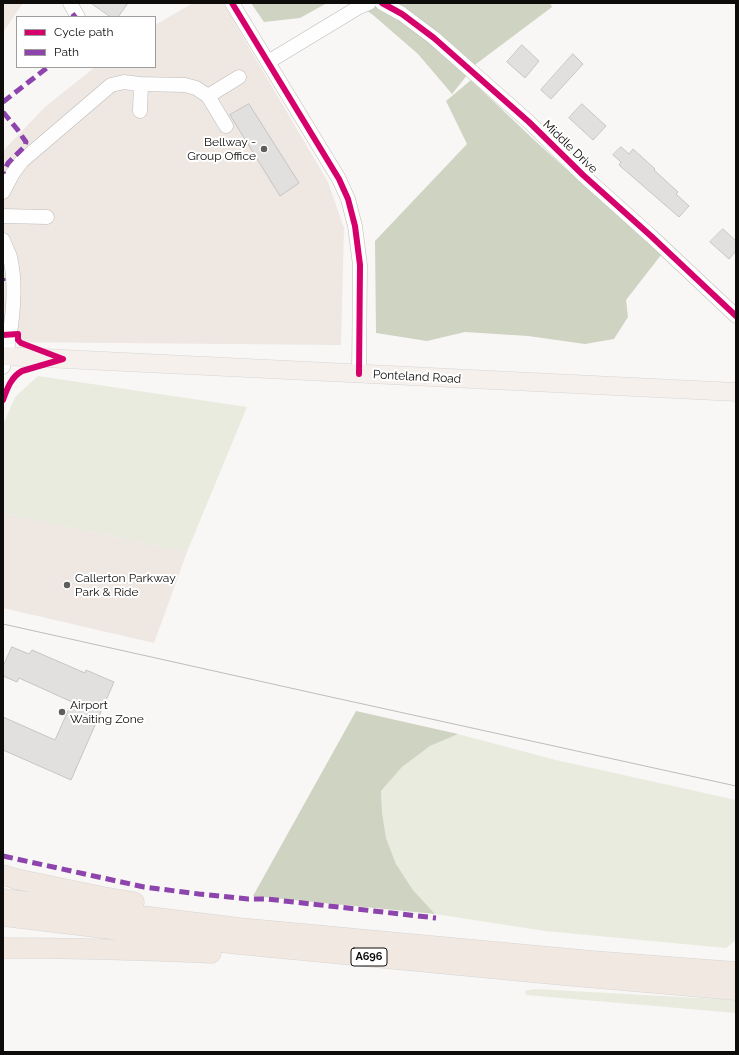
<!DOCTYPE html>
<html>
<head>
<meta charset="utf-8">
<style>
	body { margin:0 }
	#map { position:relative; width:739px; height:1055px; overflow:hidden; background:#f9f7f5; font-family:Raleway,sans-serif }
	canvas { display:block }
	.frame { position:absolute; inset:0; border:4px solid #0e0c0b; pointer-events:none }
	.legend { position:absolute; left:16px; top:16px; width:140px; height:52px; box-sizing:border-box; background:#fff; border:1px solid #9f9e9d; margin:0; padding:5px 7px; list-style:none; font-size:12px; color:#0e0c0b }
	.legend li { display:flex; align-items:center; gap:8px; height:20px }
	.legend b { width:20px; border:1px solid #9f9e9d }
</style>
</head>
<body>
<div id="map">
<canvas width="739" height="1055"></canvas>
<div class="frame"></div>
<ul class="legend">
<li><b style="height:5px;background:#d6006c"></b>Cycle path</li>
<li><b style="height:5px;background:#8e44ad"></b>Path</li>
</ul>
</div>
<script>
const c = document.querySelector('canvas').getContext('2d');
c.lineJoin = 'round';
function fill(path, color) {
  c.fillStyle = color;
  c.fill(path, 'evenodd');
}
function stroke(path, color, width, dash) {
  c.strokeStyle = color;
  c.lineWidth = width;
  c.lineCap = dash ? 'butt' : 'round';
  c.setLineDash(dash || []);
  c.stroke(path);
}
function write(font, color, halo, rows, align = 'center') {
  c.font = font + ' Raleway,sans-serif';
  c.lineWidth = 4;
  c.setLineDash([]);
  c.textBaseline = 'middle';
  c.strokeStyle = halo;
  c.fillStyle = color;
  for (const [text, x, y, turn = 0] of rows) {
    c.save();
    c.translate(x, y);
    c.rotate((+turn || 0) * Math.PI / 180);
    c.textAlign = isNaN(turn) ? turn : align;
    if (halo) c.strokeText(text, 0, 0);
    c.fillText(text, 0, 0);
    c.restore();
  }
}
const built = new Path2D(`
	M3,3H23L3,32Z
	M193,3H223L328,182L344,228L341,345L3,342V151L45,107L95,67H155V25Z
	M3,513L187,552L154,643L3,608Z`);
const green = new Path2D(`
	M38,376L247,407L187,552L3,513V425L15,397Z
	M458,734L556,760L736,800V940L726,948L545,931L435,914L413,890L396,864L386,838L382,812L381,791L402,767L430,746Z
	M535,989L736,1000V1013L526,995L525,991Z`);
const forest = new Path2D(`
	M251,3H327L300,18L264,22Z
	M356,3H550L552,7L476,64L452,94L418,54L373,15Z
	M471,80L532,138L661,255L626,300L628,317L614,339L585,344L528,336L465,332L427,341L376,333L375,241L467,144L446,101Z
	M356,711L458,734L430,746L402,767L381,791L382,812L386,838L396,864L413,890L435,914L253,896Z`);
const building = new Path2D(`
	M91,3H128L118,17H111Z
	M522,45L539,61L525,78L507,62Z
	M573,54L583,64L551,99L541,90Z
	M249,104L299,183L280,196L230,115Z
	M582,104L606,126L593,140L569,118Z
	M621,147L629,154L633,149L655,169L654,170L678,192L676,194L689,206L679,217L619,165L621,162L613,155Z
	M723,229L736,241V251L729,259L710,242Z
	M12,647L29,654L32,650L85,673L86,670L114,682L71,780L3,750V717L55,740L72,702L19,678L17,682L3,676V667Z`);
const minor = new Path2D(`
	M70,3L78,17
	M232,3L339,179L348,199L355,226L360,265L359,374
	M382,3L402,14L434,38L529,122L583,175L651,236L736,316
	M268,62L359,7L369,3
	M208,96L239,77
	M140,111L141,84
	M3,192L13,173L22,161L111,85L124,82L139,84L185,85L196,88L208,96L226,126
	M3,216L47,217
	M3,240C5,246 8,251 10,257C18,290 11,335 3,367`);
const major = new Path2D(`
	M3,356L736,392`);
const highway = new Path2D(`
	M3,875L16,879L103,897L134,902
	M3,899L239,928L592,961L736,972
	M3,916L238,944L563,975L736,990
	M3,948C73,948 142,950 211,953`);
const tram = new Path2D(`
	M3,624L331,697L736,786`);
const quiet = new Path2D(`
	M72,17L76,14
	M3,102L48,67
	M3,112L17,129L26,142L25,146L8,163L3,173
	M3,278V281
	M3,856L144,887L199,894L248,899H267L436,918`);
const cycleway = new Path2D(`
	M232,3L339,179L348,199L355,226L360,265L359,374
	M382,3L402,14L434,38L529,122L583,175L651,236L736,316
	M3,335L18,334V340L21,343L63,359
	M3,400C7,389 11,377 22,371L63,359`);
const markers = [
	[264,149,4,"#605e5d"],
	[67,585,4,"#605e5d"],
	[62,712,4,"#605e5d"]
];
const shields = [
	[369,957,36]
];
const shieldNames = [
	["A696",369,957]
];
const poiNames = [
	["Bellway -",256,142,"right"],
	["Group Office",256,156,"right"],
	["Callerton Parkway",75,578],
	["Park & Ride",75,592],
	["Airport",70,705],
	["Waiting Zone",70,719]
];
const streetNames = [
	["Middle Drive",570,147,44],
	["Ponteland Road",417,377,3]
];
fill(built, '#eee7e2');
fill(green, '#e8ebde');
fill(forest, '#cfd3c2');
fill(building, '#e1e0df');
stroke(building, '#c6c4c4', 1);
stroke(minor, '#bdbbba', 15);
stroke(major, '#d6d5d4', 19);
stroke(highway, '#d6d5d4', 21);
stroke(minor, '#fefefe', 14);
stroke(major, '#f6f0ec', 18);
stroke(highway, '#f0e8e1', 20);
stroke(tram, '#bdbcbc', 1);
stroke(quiet, '#8e44ad', 5, [10, 5]);
stroke(cycleway, '#d6006c', 6);
for (const [x, y, r, color] of markers) {
  const dot = new Path2D();
  dot.arc(x, y, r, 0, 2 * Math.PI);
  c.fillStyle = color;
  c.fill(dot);
  stroke(dot, '#fff', 1.5);
}
for (const [x, y, w] of shields) {
  const box = new Path2D();
  box.roundRect(x - w / 2, y - 9, w, 18, 3);
  c.fillStyle = '#fff';
  c.fill(box);
  stroke(box, '#0e0c0b', 1);
}
write('bold 11px', '#0e0c0b', null, shieldNames);
write('12px', '#0e0c0b', '#fff', poiNames, 'left');
write('12px', '#0e0c0b', '#fff', streetNames);
</script>
</body>
</html>
